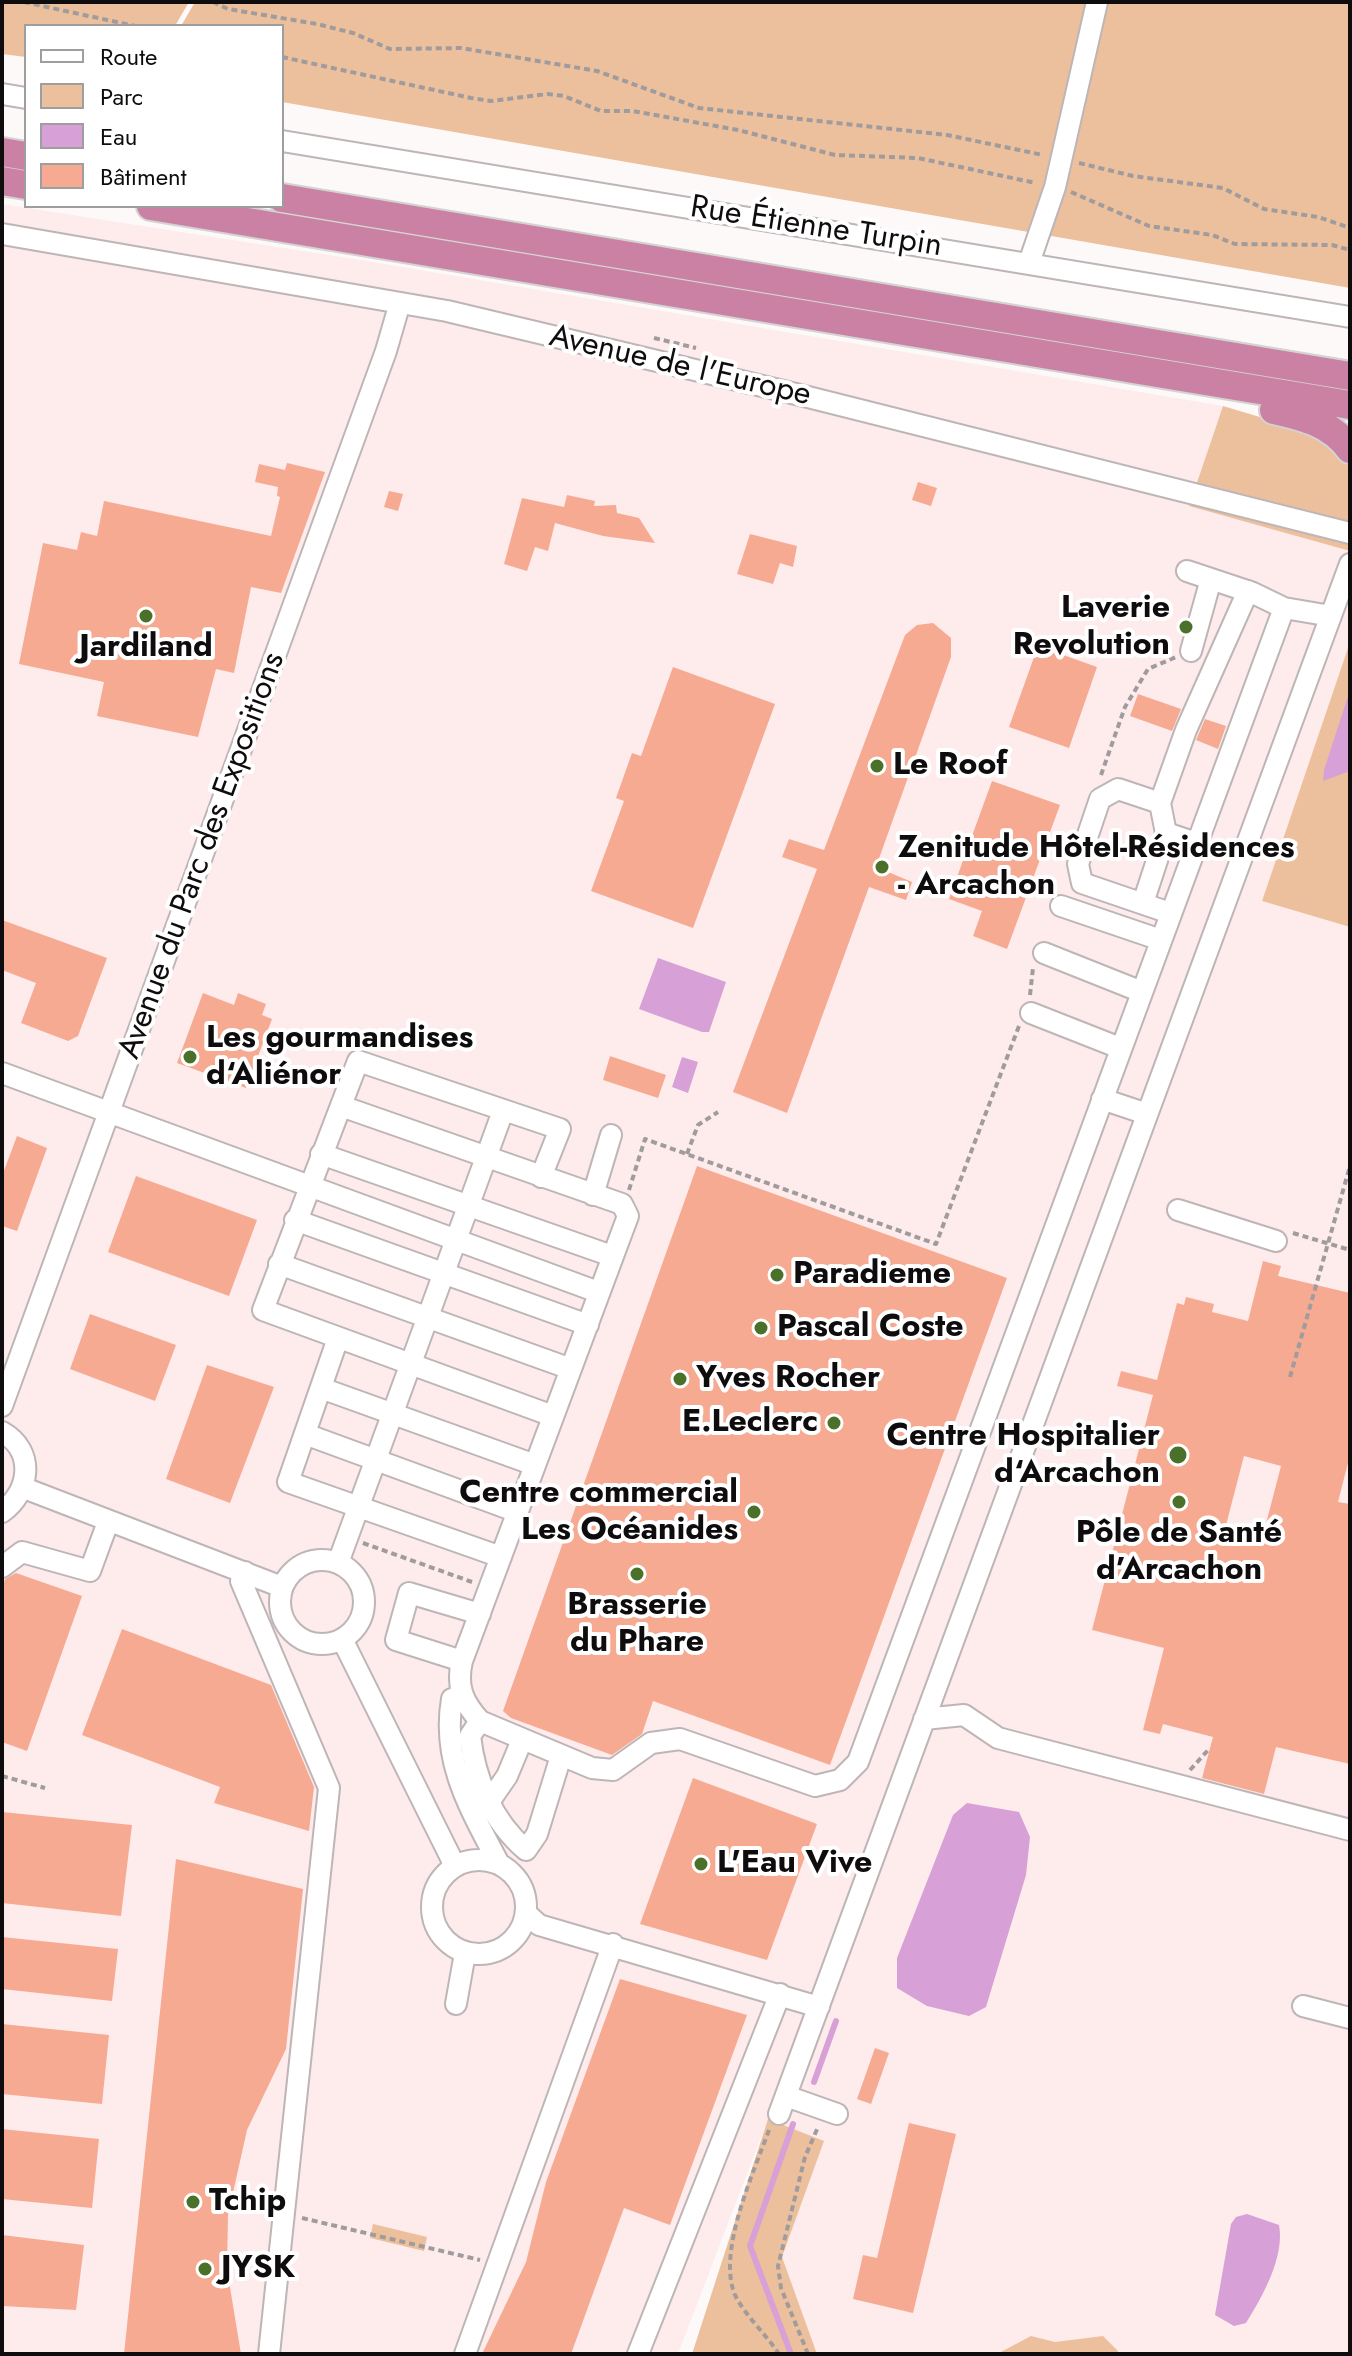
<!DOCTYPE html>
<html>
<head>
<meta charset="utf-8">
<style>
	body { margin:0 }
	#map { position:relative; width:1352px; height:2356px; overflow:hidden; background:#fef9f9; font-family:Jost,sans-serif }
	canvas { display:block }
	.frame { position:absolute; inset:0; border:4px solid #0f0c0d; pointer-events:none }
	.legend { position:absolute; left:24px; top:24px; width:260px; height:184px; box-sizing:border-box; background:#fff; border:2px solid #9f9e9e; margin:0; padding:10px 14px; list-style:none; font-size:24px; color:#0f0c0d }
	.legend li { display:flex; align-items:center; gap:16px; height:40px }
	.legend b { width:40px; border:2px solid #9f9e9e }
</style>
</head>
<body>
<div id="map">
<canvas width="1352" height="2356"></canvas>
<div class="frame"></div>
<ul class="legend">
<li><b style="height:10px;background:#fff"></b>Route</li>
<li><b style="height:22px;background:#ecc09c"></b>Parc</li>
<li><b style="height:22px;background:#d7a0d6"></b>Eau</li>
<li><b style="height:22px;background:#f7aa92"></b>Bâtiment</li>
</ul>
</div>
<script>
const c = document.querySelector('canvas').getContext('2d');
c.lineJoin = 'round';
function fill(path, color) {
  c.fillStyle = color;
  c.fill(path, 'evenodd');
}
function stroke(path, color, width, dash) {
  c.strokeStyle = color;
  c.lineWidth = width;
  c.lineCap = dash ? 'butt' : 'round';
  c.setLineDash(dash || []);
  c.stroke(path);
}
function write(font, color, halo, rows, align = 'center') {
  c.font = font + ' Jost,sans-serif';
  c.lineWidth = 8;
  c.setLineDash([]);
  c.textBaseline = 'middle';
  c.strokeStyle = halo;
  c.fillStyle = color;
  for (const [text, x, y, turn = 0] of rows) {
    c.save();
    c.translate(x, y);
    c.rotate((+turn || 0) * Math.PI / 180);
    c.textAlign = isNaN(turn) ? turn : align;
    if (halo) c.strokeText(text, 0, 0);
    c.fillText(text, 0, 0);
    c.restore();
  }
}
const built = new Path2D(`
	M2,204L367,261L1223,406L1189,506L1350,551V642L1262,901L1350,927V2354H817L782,2257L823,2141L768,2119L678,2354H2Z`);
const green = new Path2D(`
	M2,2H189L175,26H26V57L2,54Z
	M195,2H1350V288L282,102V26H181Z
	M1223,406L1310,432L1350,439V551L1189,506Z
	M1350,642V927L1262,901Z
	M768,2119L824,2141L782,2257L817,2354H692Z
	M373,2224L427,2237L424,2251L370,2238Z
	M1031,2336L1055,2342L1103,2336L1118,2351L1117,2354H997Z`);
const water = new Path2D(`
	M1350,690V771L1323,781L1324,770Z
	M658,958L726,982L709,1032H702L639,1009Z
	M682,1057L698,1062L688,1093L672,1087Z
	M967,1803L1019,1812L1030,1837L1026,1875L986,2007L969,2016L927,2006L897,1988V1958L953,1815Z
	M1247,2214L1279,2225C1285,2256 1263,2296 1246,2323L1234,2326L1215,2315L1231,2224L1236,2217Z`);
const stream = new Path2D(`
	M814,2082L836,2021
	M791,2354L750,2246L793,2124`);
const building = new Path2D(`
	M287,463L325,472L281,593L251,587L234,673L216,669L198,737L97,716L104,682L19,664L43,543L77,550L81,532L97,536L104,501L271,536L280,497L277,496L278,487L255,482L259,464L285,470Z
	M918,482L937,488L931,506L912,500Z
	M389,491L403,494L398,511L384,507Z
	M567,495L595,501L594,506L616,505L617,513L639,518L655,543L603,536L555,523L548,551L535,547L527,571L504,564L522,498L564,507Z
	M750,534L797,546L793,567L780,563L773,584L737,574Z
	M933,623L951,638V657L876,867L912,882L906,900L869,887L787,1113L733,1092L817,869L782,857L789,839L824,850L905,635L917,625Z
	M1038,646L1097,667L1069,748L1009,727Z
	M673,667L775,704L693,928L591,891L624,801L616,798L632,753L641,756Z
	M1138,694L1181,709L1172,731L1130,716Z
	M1205,719L1226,726L1218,749L1196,740Z
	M992,781L1060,805L1007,949L973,936L982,911L949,899Z
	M2,920L107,958L78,1036L68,1041L21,1023L36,983L2,970Z
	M203,993L234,1005L238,993L266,1004L262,1015L272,1019L246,1088L177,1063Z
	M610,1056L666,1075L658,1098L603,1080Z
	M17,1136L47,1148L17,1231L2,1226V1176Z
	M697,1166L1007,1278L830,1765L653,1701L642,1734L612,1755L511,1718L503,1711Z
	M136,1176L257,1220L229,1296L108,1252Z
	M1263,1261L1281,1266L1278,1276L1350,1293V1455L1338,1502L1350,1504V1764L1276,1747L1264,1794L1202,1778L1213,1737L1163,1724L1160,1734L1143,1730L1164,1648L1092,1630L1153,1395L1117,1386L1121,1371L1157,1380L1177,1303L1184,1305L1186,1297L1214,1304L1212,1312L1248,1321ZM1244,1456L1281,1466L1262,1539L1225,1529Z
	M90,1314L176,1345L155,1401L70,1369Z
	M207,1365L274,1387L230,1503L166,1479Z
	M16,1573L82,1596L27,1751L2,1742V1589L5,1579Z
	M122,1629L271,1685L314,1787L309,1831L214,1803L220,1787L82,1735Z
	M693,1778L817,1824L767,1960L640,1924Z
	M2,1812L132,1825L121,1916L2,1903Z
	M176,1859L303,1889L286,2049L247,2130L228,2215L227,2269L241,2354H124Z
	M2,1937L118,1949L112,2001L2,1989Z
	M620,1979L747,2015L670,2225L624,2208L571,2354H482L526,2262L546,2182Z
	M2,2024L109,2035L102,2104L2,2094Z
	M875,2048L889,2053L871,2104L857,2099Z
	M909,2123L956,2134L913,2313L853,2299L863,2255L877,2258Z
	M2,2129L99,2139L92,2208L2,2199Z
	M2,2235L84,2245L76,2310L2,2306Z`);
const path = new Path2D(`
	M24,2L135,26
	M213,2L228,9L317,24L353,33L390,49L461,48L597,71L699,108L947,135L1043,155
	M282,57L471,98L491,101L548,94L564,96L601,111H633L738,130L835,155L918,158L1036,183
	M1079,163L1133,176L1223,188L1264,209L1318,217L1350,228
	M1071,192L1149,226L1212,235L1235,244L1332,245L1350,250
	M654,338L696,348
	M1101,775L1125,707L1148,669L1176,657
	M1030,995L1033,968
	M687,1154L698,1125L718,1112
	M629,1190L645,1139L936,1244L1019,1026
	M1293,1233L1350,1250
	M1290,1377L1350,1166
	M363,1543L472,1582
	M1190,1770L1210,1748
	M2,1776L45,1788
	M769,2130C754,2172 714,2257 737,2299C748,2318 767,2336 779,2354
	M302,2218L480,2260
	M808,2354L781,2288L778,2266L805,2157L818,2127`);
const minor = new Path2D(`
	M2,94L26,98
	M282,141L1350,317
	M2,234L447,311L800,395L1350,533
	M1029,263L1055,187L1097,2
	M1187,571L1253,593L1284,608
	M1191,651L1211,579
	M1160,803L1186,730L1248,591
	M1143,903L1166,833
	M1061,906L1161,940
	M1170,913L1082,883L1078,864L1100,799L1118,789L1160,803L1166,833L1196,843
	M1044,953L1142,992
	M1031,1013L1120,1048
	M2,1073L598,1292
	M1102,1099L1147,1114
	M341,1106L622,1204L628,1216L462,1661C456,1687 463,1702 480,1721L592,1768L613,1770L651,1743L680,1739L815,1786L840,1780L858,1762L1284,608L1331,616
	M321,1154L612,1256
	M541,1177L560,1129L358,1061L263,1310L553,1416
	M593,1195L611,1135
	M1178,1210L1276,1241
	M295,1220L588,1325
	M279,1264L571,1369
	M338,1338L288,1482L501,1557
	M321,1388L535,1465
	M2,1406L386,351L399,306
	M2,1432C36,1451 30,1492 2,1512
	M305,1434L518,1512
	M24,1488L282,1587
	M280 1602a42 42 0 1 1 84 0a42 42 0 1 1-84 0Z
	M338,1563L503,1111
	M2,1567L22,1552L90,1571L108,1522
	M245,1572L241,1581L329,1788L269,2354
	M342,1639L455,1866
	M462,1661L396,1640L409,1593L480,1614
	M462,1695L452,1699C441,1762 471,1810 499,1864
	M924,1719L964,1715L998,1738L1350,1830
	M480,1721L470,1736C475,1779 492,1821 526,1850L537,1834L561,1756
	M489,1802L507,1776L522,1740
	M432 1907a47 47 0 1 1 94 0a47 47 0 1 1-94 0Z
	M527,1914L539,1925L819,2007
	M456,2004L465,1953
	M1303,2006L1350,2018
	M786,2096L837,2114
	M779,2114L1350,564
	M465,2354L613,1944
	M638,2354L780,1994`);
const highway = new Path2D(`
	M2,152L26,156
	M2,181L26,185
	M282,198L1350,376
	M151,206L1350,405
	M1274,410C1305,417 1331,423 1350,449`);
const markers = [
	[146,616,8,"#4b7029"],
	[1186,627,8,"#4b7029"],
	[877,766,8,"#4b7029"],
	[882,867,8,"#4b7029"],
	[190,1057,8,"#4b7029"],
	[777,1275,8,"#4b7029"],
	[761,1328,8,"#4b7029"],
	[680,1379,8,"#4b7029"],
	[834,1423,8,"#4b7029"],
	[1178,1455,10,"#4b7029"],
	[1179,1502,8,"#4b7029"],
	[754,1512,8,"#4b7029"],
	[637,1574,8,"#4b7029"],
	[701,1864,8,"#4b7029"],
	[193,2202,8,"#4b7029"],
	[205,2269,8,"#4b7029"]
];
const streetNames = [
	["Rue Étienne Turpin",816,228,9],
	["Avenue de l'Europe",680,367,13],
	["Avenue du Parc des Expositions",203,856,-70]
];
const poiNames = [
	["Laverie",1170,609,"right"],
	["Revolution",1170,646,"right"],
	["Jardiland",146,648,"center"],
	["Le Roof",893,766],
	["Zenitude Hôtel-Résidences",898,849],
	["- Arcachon",898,886],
	["Les gourmandises",206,1039],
	["d‘Aliénor",206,1076],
	["Paradieme",793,1275],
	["Pascal Coste",777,1328],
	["Yves Rocher",696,1379],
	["E.Leclerc",818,1423,"right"],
	["Centre Hospitalier",1160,1437,"right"],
	["d‘Arcachon",1160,1474,"right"],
	["Centre commercial",738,1494,"right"],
	["Les Océanides",738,1531,"right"],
	["Pôle de Santé",1179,1534,"center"],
	["d’Arcachon",1179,1571,"center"],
	["Brasserie",637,1606,"center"],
	["du Phare",637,1643,"center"],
	["L'Eau Vive",717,1864],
	["Tchip",209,2202],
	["JYSK",221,2269]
];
fill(built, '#feebec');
fill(green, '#ecc09c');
fill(water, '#d7a0d6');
stroke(stream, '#d7a0d6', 6);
fill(building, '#f7aa92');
stroke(minor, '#beb5b6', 24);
stroke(highway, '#d4d3d3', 32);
stroke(path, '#a09b9c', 4, [6, 4]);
stroke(minor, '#fff', 20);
stroke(highway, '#cb81a3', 28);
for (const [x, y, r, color] of markers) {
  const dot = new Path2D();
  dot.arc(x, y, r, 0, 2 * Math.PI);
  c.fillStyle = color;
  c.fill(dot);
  stroke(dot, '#fff', 3);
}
write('32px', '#0f0c0d', '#fff', streetNames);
write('bold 32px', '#0f0c0d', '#fff', poiNames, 'left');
</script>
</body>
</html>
